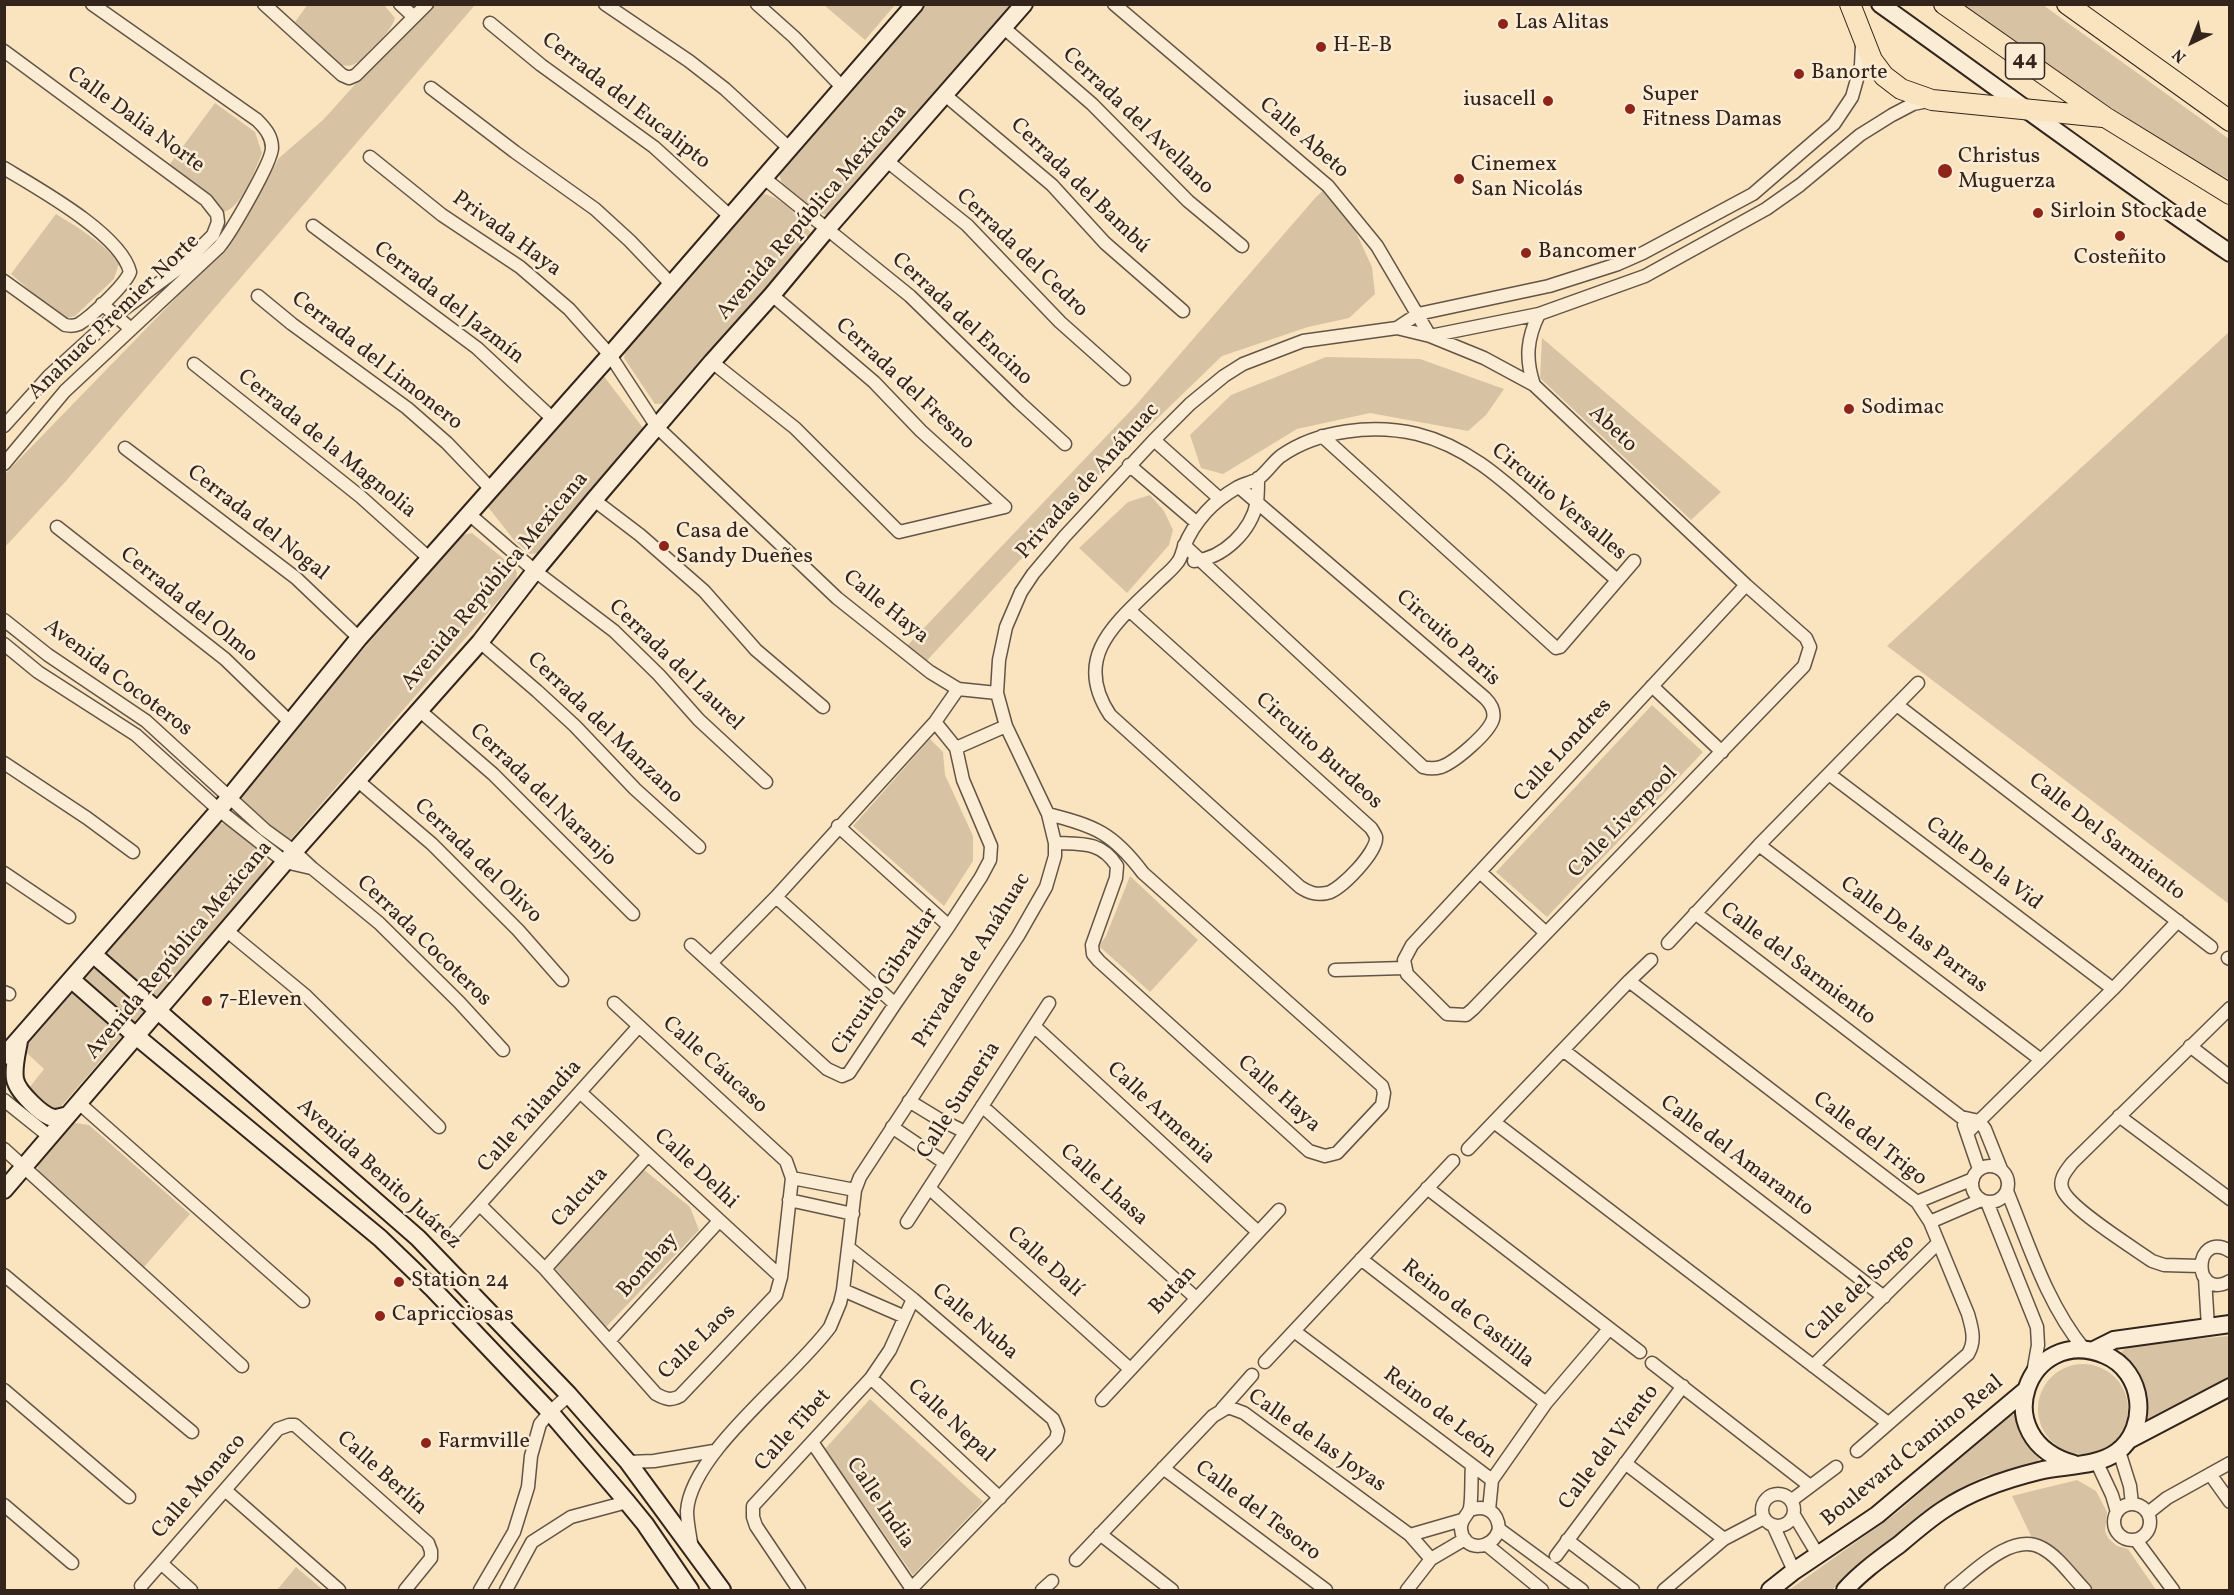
<!DOCTYPE html>
<html>
<head>
<meta charset="utf-8">
<style>
	body { margin:0 }
	#map { position:relative; width:2234px; height:1595px; overflow:hidden; background:#f9e4bf; font-family:Vollkorn,serif }
	canvas { display:block }
	.frame { position:absolute; inset:0; border:6px solid #33241c; pointer-events:none }
	.north { position:absolute; left:2162px; top:12px; width:60px; height:60px; -webkit-text-stroke:4px #fbedd5; paint-order:stroke; rotate:223deg; font-size:16px; font-weight:700; line-height:24px; text-align:center; color:#33241c }
	.north::after { content:''; display:block; margin:auto; width:21px; height:27px; background:#33241c; clip-path:polygon(50% 0,100% 100%,50% 72%,0 100%) }
</style>
</head>
<body>
<div id="map">
<canvas width="2234" height="1595"></canvas>
<div class="frame"></div>
<div class="north">N</div>
</div>
<script>
const c = document.querySelector('canvas').getContext('2d');
c.lineJoin = 'round';
function fill(path, color) {
  c.fillStyle = color;
  c.fill(path, 'evenodd');
}
function stroke(path, color, width, dash) {
  c.strokeStyle = color;
  c.lineWidth = width;
  c.lineCap = dash ? 'butt' : 'round';
  c.setLineDash(dash || []);
  c.stroke(path);
}
function write(font, color, halo, rows, align = 'center') {
  c.font = font + ' Vollkorn,serif';
  c.lineWidth = 5;
  c.setLineDash([]);
  c.textBaseline = 'middle';
  c.strokeStyle = halo;
  c.fillStyle = color;
  for (const [text, x, y, turn = 0] of rows) {
    c.save();
    c.translate(x, y);
    c.rotate((+turn || 0) * Math.PI / 180);
    c.textAlign = isNaN(turn) ? turn : align;
    if (halo) c.strokeText(text, 0, 0);
    c.fillText(text, 0, 0);
    c.restore();
  }
}
const green = new Path2D(`
	M308,4L384,5L395,18C391,31 379,41 370,50C365,55 359,63 352,65C333,72 307,34 295,22Z
	M427,5H475L66,481L5,547V474L172,302L240,227L279,158L323,120Z
	M824,5H895L865,40Z
	M921,5H1014L829,215L817,213L782,184L779,173Z
	M1956,5H2043L2229,139V179L2197,164Z
	M215,103L255,132L262,153C255,170 243,206 224,212L170,164Z
	M1328,186L1349,217L1372,267L1375,294L1349,318L1308,327L1222,356L1100,474L919,669L902,651L1136,405L1316,197Z
	M763,194C780,196 801,218 810,232L806,245L669,403L655,404L624,358L627,345L752,200Z
	M56,214C78,228 103,242 119,263L114,279L75,316L67,318L58,315L11,274Z
	M2229,332V904L1887,646Z
	M1542,338L1721,492L1691,520L1540,378Z
	M1326,357L1420,359L1504,389L1486,415L1468,431L1370,413L1297,429L1223,474L1201,468L1190,435L1231,395Z
	M603,375L643,428L538,553L530,554L514,540L488,507Z
	M1150,495L1164,511L1173,530L1169,545L1127,593L1079,548L1128,502Z
	M472,533L515,568L517,573L516,580L291,839H281L242,805L239,796L241,791L462,535Z
	M1652,705L1703,752L1547,917L1496,872Z
	M930,739L943,752L945,775L973,836V861L944,906L853,826Z
	M218,823L226,824L265,856L268,863L266,870L57,1111L25,1093L44,1069L27,1053L29,1037Z
	M1130,876L1198,940L1150,992L1099,946L1106,936Z
	M75,1123L89,1125L190,1214L144,1267L45,1182C43,1178 39,1173 38,1169C35,1153 62,1127 75,1123Z
	M643,1169L690,1207L699,1230L606,1327L555,1268Z
	M2229,1336V1379L2156,1419H2148C2147,1393 2143,1369 2120,1354L2123,1350L2133,1345Z
	M2038 1409a45 45 0 1 1 90 0a45 45 0 1 1-90 0Z
	M870,1399L983,1502L913,1575L825,1449Z
	M2010,1413L2015,1416C2017,1434 2025,1445 2040,1457L2036,1465L1985,1476L1961,1488L1880,1549L1842,1579L1832,1590H1789L1898,1512Z
	M2077,1480L2096,1491L2107,1512L2105,1531L2108,1538L2117,1546L2128,1549L2156,1590H2092L2044,1542L2032,1538L2012,1496Z
	M296,1567L323,1590H277Z`);
const street = new Path2D(`
	M264,4L342,75L349,78L356,75L427,4
	M400,4L414,17
	M605,4L689,61L725,89L789,148
	M757,4L794,37L842,87
	M1114,4L1328,186L1377,246L1430,336L1484,358L1534,385L1746,585L1806,638L1810,647L1804,666L1473,1009L1466,1015L1447,1014L1407,974L1404,960L1412,945L1746,585
	M490,23L541,65L654,147L731,217
	M1004,28L1092,104L1188,201L1242,246
	M4,51L206,200L217,214L218,222L213,235L182,266L116,315L49,376L4,426
	M431,88L515,152L595,209L630,241L672,285
	M945,95L1052,185L1105,243L1183,311
	M370,157L442,215L520,267L569,309L610,355L657,427L837,598L930,672L958,689L997,693
	M887,161L967,225L1060,322L1124,379
	M4,168C37,188 121,234 130,272C125,285 92,316 79,324C75,326 70,326 65,325L4,281
	M764,178L910,296L1019,402L1065,444
	M313,226L477,348L553,419
	M772,295L874,382L921,431L1005,507
	M258,296L292,324L407,408L447,443L491,489
	M102,304L131,329
	M1397,328L1418,314L1549,286L1618,264L1643,253L1753,194L1834,124L1852,97L1861,65L1862,45
	M712,362L795,428L899,532L1005,507
	M194,364L361,497L430,559
	M1534,385C1525,359 1527,338 1539,314
	M1322,436L1556,648L1560,647L1634,561
	M1154,440L1220,499
	M125,448L296,578L359,638
	M4,464L65,391L219,247C230,234 272,162 272,148C272,136 265,128 257,120L92,4
	M1129,465L1197,523
	M594,500L640,535L704,591L756,650L823,707
	M469,514L535,571L614,631L659,675L699,720L766,782
	M57,527L225,659L290,722
	M1184,545L1423,767C1430,769 1434,769 1441,767C1455,762 1489,733 1493,719C1495,711 1491,704 1485,698L1239,487
	M1194,561C1224,558 1251,531 1257,502C1258,495 1258,486 1258,478
	M1129,610L1371,828C1373,831 1375,834 1376,837C1378,851 1341,890 1327,893C1316,895 1309,893 1300,887L1110,715C1071,656 1117,622 1158,582C1164,576 1172,570 1177,563C1181,559 1182,552 1184,547C1189,534 1197,522 1206,512C1215,502 1226,494 1238,487C1244,484 1253,482 1259,478C1267,472 1273,462 1281,456C1318,430 1373,424 1417,434C1466,446 1502,479 1538,511C1564,534 1591,557 1617,580
	M4,620L48,655L146,721L265,830L294,851L312,868L379,923L459,1002L503,1050
	M480,642L537,691L575,726L635,789L699,847
	M4,644L38,672L136,735L219,810L285,862L311,868
	M1652,686L1722,752
	M1897,705L2211,947
	M419,710L493,774L633,914
	M956,748L1006,726
	M4,763L87,818L133,852
	M1829,774L2113,989
	M357,780L432,844L518,930L562,980
	M1048,814C1095,826 1113,833 1143,873L1382,1086L1384,1093L1382,1105L1337,1153L1325,1156L1309,1151L1099,961L1093,954L1092,945L1116,878L1117,866C1101,841 1082,844 1055,843
	M838,826L949,926
	M1759,845L2041,1060
	M1480,872L1546,933
	M4,873L69,917
	M776,897L895,1004
	M1695,913L1961,1117L1979,1121L1985,1129L2001,1169
	M226,930L306,996L439,1127
	M1668,943L1759,845L1918,683
	M691,945L827,1069L842,1076L849,1073L895,1004L949,926L981,877L990,860L991,846L963,780L956,748L935,722
	M2228,958L2230,959
	M711,963L776,897L935,722L958,689
	M1335,970L1404,968
	M1629,981L1651,960
	M4,992L9,994
	M1034,1026L1258,1232
	M2190,1046L2230,1077
	M1563,1050L1884,1297
	M581,1093L781,1277
	M4,1100L50,1137
	M909,1101L937,1118L965,1132
	M80,1104L303,1301
	M982,1106L1196,1298
	M2119,1116L2230,1199
	M1494,1122L1888,1423
	M1964,1125L1979,1169
	M892,1127L945,1163
	M1967,1133L2113,989L2178,921
	M4,1149L242,1366
	M1468,1149L1629,981L1917,1202L1930,1222L1968,1314C1972,1328 1976,1341 1968,1354L1857,1451
	M1972 1184a18 18 0 1 1 36 0a18 18 0 1 1-36 0Z
	M792,1178L855,1190
	M929,1188L1130,1369
	M1427,1188L1640,1352
	M2007,1191C2029,1245 2047,1304 2084,1349
	M789,1200L853,1214
	M1917,1202L1973,1179
	M1987,1202L2037,1327L2038,1345L2033,1373
	M480,1205L545,1269L656,1394C665,1399 671,1401 680,1396L776,1295L781,1277L792,1178L786,1161L614,1003
	M907,1222L1049,1003
	M1930,1222L1981,1200
	M453,1234L639,1026
	M849,1248L913,1299L1053,1419L1058,1431L1056,1439L910,1590
	M2230,1251C2193,1229 2191,1302 2230,1281
	M1361,1259L1546,1403
	M2200,1266L2164,1265L2152,1261C2134,1248 2067,1207 2062,1188C2059,1178 2067,1170 2072,1163L2230,1008
	M545,1269L648,1155
	M4,1275L192,1432
	M2205,1278L2208,1327
	M843,1290L905,1317
	M1294,1331L1492,1480
	M610,1340L719,1221
	M1265,1362L1453,1161
	M1652,1363L1810,1486
	M1813,1366L1938,1243
	M871,1378L1000,1498
	M4,1390L129,1497
	M1102,1400L1279,1210
	M1222,1409L1252,1375
	M812,1442L912,1589
	M2119,1451L2130,1486L2132,1504
	M628,1462L654,1461L714,1451
	M1625,1463L1724,1539
	M2097,1463L2112,1495L2117,1512
	M1163,1468L1326,1590
	M2210,1474L2230,1502
	M225,1490L339,1590
	M1762 1510a16 16 0 1 1 32 0a16 16 0 1 1-32 0Z
	M1792,1500L1836,1467
	M2114 1522a18 18 0 1 1 36 0a18 18 0 1 1-36 0Z
	M4,1505L72,1563
	M1470,1510C1486,1504 1498,1512 1499,1529C1493,1551 1463,1552 1461,1529C1460,1519 1468,1516 1470,1508C1472,1498 1471,1477 1472,1466
	M1489,1510L1492,1480L1546,1403L1609,1329
	M2148,1513L2167,1498L2230,1463
	M1794,1515L1818,1555
	M1773,1525L1794,1571
	M1499,1529L1582,1590
	M1100,1534L1172,1590
	M1410,1535L1462,1520
	M1567,1540L1633,1590
	M2136,1540L2173,1590
	M1487,1545L1542,1590
	M692,1548C690,1536 687,1523 687,1511C691,1452 795,1376 830,1327L840,1303L843,1290L855,1190L860,1177L1018,936L1046,887L1055,856V843L1048,814L1006,726L997,693L999,660L1006,627L1021,592L1033,574L1065,536L1154,440L1190,404L1224,376L1243,364L1303,341L1397,328L1430,336L1539,314L1645,276L1766,209L1800,185L1860,135L1892,115L1913,104L1928,101
	M1556,1556L1683,1386
	M1076,1560L1213,1416L1228,1407L1244,1413L1410,1535L1431,1559
	M161,1563L191,1590
	M141,1586L278,1429L289,1425H295L428,1543L431,1551V1558L405,1590
	M480,1590L514,1532L528,1487L531,1456L540,1424L550,1412L569,1395
	M506,1590L532,1542L571,1517L627,1502
	M799,1590L756,1526L753,1517V1506L871,1378L890,1350L913,1299
	M1042,1590L1052,1581
	M1407,1590L1431,1559L1465,1539
	M1664,1590L1724,1539L1764,1518
	M1951,1590C1973,1573 2012,1531 2042,1548C2059,1557 2072,1577 2085,1590`);
const secondary = new Path2D(`
	M1880,4C1997,87 2111,173 2230,253
	M94,955L418,1238L569,1395L628,1462L722,1590
	M72,980L136,1036L380,1238L433,1289L550,1412L627,1502L645,1524L690,1590
	M19,1041C17,1053 13,1067 15,1079C17,1091 42,1116 54,1118C59,1118 64,1116 68,1115
	M4,1056L219,810L359,638L610,355L915,4
	M4,1190L285,862L480,642L535,571L594,500L712,362L772,295L827,229L1024,4
	M2094,1350L2114,1340L2230,1324
	M2129,1440L2230,1387
	M1770,1590L1794,1571L1877,1515L2026,1390
	M1845,1590C1861,1572 1881,1558 1900,1544C1914,1532 1928,1520 1943,1510C1971,1491 2006,1479 2039,1471C2063,1465 2097,1467 2117,1452C2150,1427 2144,1371 2105,1355C2028,1323 1984,1439 2074,1464`);
const primary = new Path2D(`
	M1850,4L1872,60L1884,76L1901,89L1932,100L2103,117
	M1944,4L2105,117L2230,194
	M2067,4L2230,121`);
const markers = [
	[1503,24,6,"#8f2418"],
	[1321,47,6,"#8f2418"],
	[1799,74,6,"#8f2418"],
	[1548,101,6,"#8f2418"],
	[1630,109,6,"#8f2418"],
	[1945,171,8,"#8f2418"],
	[1459,179,6,"#8f2418"],
	[2038,213,6,"#8f2418"],
	[2120,236,6,"#8f2418"],
	[1526,253,6,"#8f2418"],
	[1849,409,6,"#8f2418"],
	[664,546,6,"#8f2418"],
	[207,1001,6,"#8f2418"],
	[399,1282,6,"#8f2418"],
	[380,1316,6,"#8f2418"],
	[426,1443,6,"#8f2418"]
];
const shields = [
	[2025,61,39]
];
const shieldNames = [
	["44",2025,61]
];
const poiNames = [
	["Las Alitas",1515,24],
	["H-E-B",1333,47],
	["Banorte",1811,74],
	["Super",1642,96],
	["Fitness Damas",1642,121],
	["iusacell",1536,101,"right"],
	["Christus",1958,158],
	["Muguerza",1958,183],
	["Cinemex",1471,166],
	["San Nicolás",1471,191],
	["Sirloin Stockade",2050,213],
	["Bancomer",1538,253],
	["Costeñito",2120,259,"center"],
	["Sodimac",1861,409],
	["Casa de",676,533],
	["Sandy Dueñes",676,558],
	["7-Eleven",219,1001],
	["Station 24",411,1282],
	["Capricciosas",392,1316],
	["Farmville",438,1443]
];
const streetNames = [
	["Cerrada del Eucalipto",625,102,38],
	["Calle Dalia Norte",135,121,36],
	["Cerrada del Avellano",1137,122,44],
	["Calle Abeto",1303,139,41],
	["Cerrada del Bambú",1079,187,44],
	["Avenida República Mexicana",813,213,-49],
	["Privada Haya",506,235,36],
	["Cerrada del Cedro",1021,254,44],
	["Cerrada del Jazmín",448,304,38],
	["Anahuac Premier Norte",115,318,-44],
	["Cerrada del Encino",961,320,43],
	["Cerrada del Limonero",376,362,38],
	["Cerrada del Fresno",904,385,43],
	["Abeto",1612,430,43],
	["Cerrada de la Magnolia",326,445,39],
	["Privadas de Anáhuac",1089,482,-48],
	["Circuito Versalles",1558,503,40],
	["Cerrada del Nogal",257,524,38],
	["Avenida República Mexicana",496,582,-50],
	["Cerrada del Olmo",188,606,39],
	["Calle Haya",885,608,39],
	["Circuito Paris",1447,639,42],
	["Cerrada del Laurel",675,666,44],
	["Avenida Cocoteros",117,679,37],
	["Cerrada del Manzano",604,729,44],
	["Calle Londres",1564,751,-47],
	["Circuito Burdeos",1318,752,42],
	["Cerrada del Naranjo",542,796,44],
	["Calle Liverpool",1624,823,-46],
	["Calle Del Sarmiento",2106,838,38],
	["Cerrada del Olivo",477,862,44],
	["Calle De la Vid",1983,865,37],
	["Calle De las Parras",1913,936,37],
	["Cerrada Cocoteros",423,942,44],
	["Avenida República Mexicana",180,951,-50],
	["Privadas de Anáhuac",973,961,-58],
	["Calle del Sarmiento",1797,965,37],
	["Circuito Gibraltar",886,982,-56],
	["Calle Cáucaso",714,1066,42],
	["Calle Haya",1278,1095,42],
	["Calle Sumeria",960,1101,-57],
	["Calle Armenia",1160,1114,43],
	["Calle Tailandia",531,1117,-48],
	["Calle del Trigo",1869,1140,38],
	["Calle del Amaranto",1736,1157,37],
	["Calle Delhi",695,1170,43],
	["Avenida Benito Juárez",378,1175,42],
	["Calle Lhasa",1103,1186,42],
	["Calcuta",581,1198,-48],
	["Calle Dalí",1044,1263,42],
	["Bombay",649,1266,-48],
	["Calle del Sorgo",1861,1289,-44],
	["Butan",1174,1291,-47],
	["Reino de Castilla",1467,1315,38],
	["Calle Nuba",974,1323,40],
	["Calle Laos",698,1343,-44],
	["Reino de León",1439,1414,37],
	["Calle Nepal",950,1422,43],
	["Calle Tibet",794,1431,-48],
	["Calle de las Joyas",1316,1442,35],
	["Calle del Viento",1610,1448,-53],
	["Boulevard Camino Real",1913,1452,-39],
	["Calle Berlín",381,1474,42],
	["Calle Monaco",200,1487,-49],
	["Calle India",879,1504,56],
	["Calle del Tesoro",1257,1512,37]
];
fill(green, '#d7c3a3');
stroke(street, '#645445', 15);
stroke(secondary, '#33241c', 20);
stroke(primary, '#33241c', 22);
stroke(street, '#fbedd5', 12);
stroke(secondary, '#fbedd5', 16);
stroke(primary, '#f9e4bf', 20);
for (const [x, y, r, color] of markers) {
  const dot = new Path2D();
  dot.arc(x, y, r, 0, 2 * Math.PI);
  c.fillStyle = color;
  c.fill(dot);
  stroke(dot, '#fbedd5', 2);
}
for (const [x, y, w] of shields) {
  const box = new Path2D();
  box.roundRect(x - w / 2, y - 18, w, 36, 4.5);
  c.fillStyle = '#fbedd5';
  c.fill(box);
  stroke(box, '#33241c', 1.5);
}
write('bold 21px', '#33241c', null, shieldNames);
write('22px', '#33241c', '#fbedd5', poiNames, 'left');
write('22px', '#33241c', '#fbedd5', streetNames);
</script>
</body>
</html>
